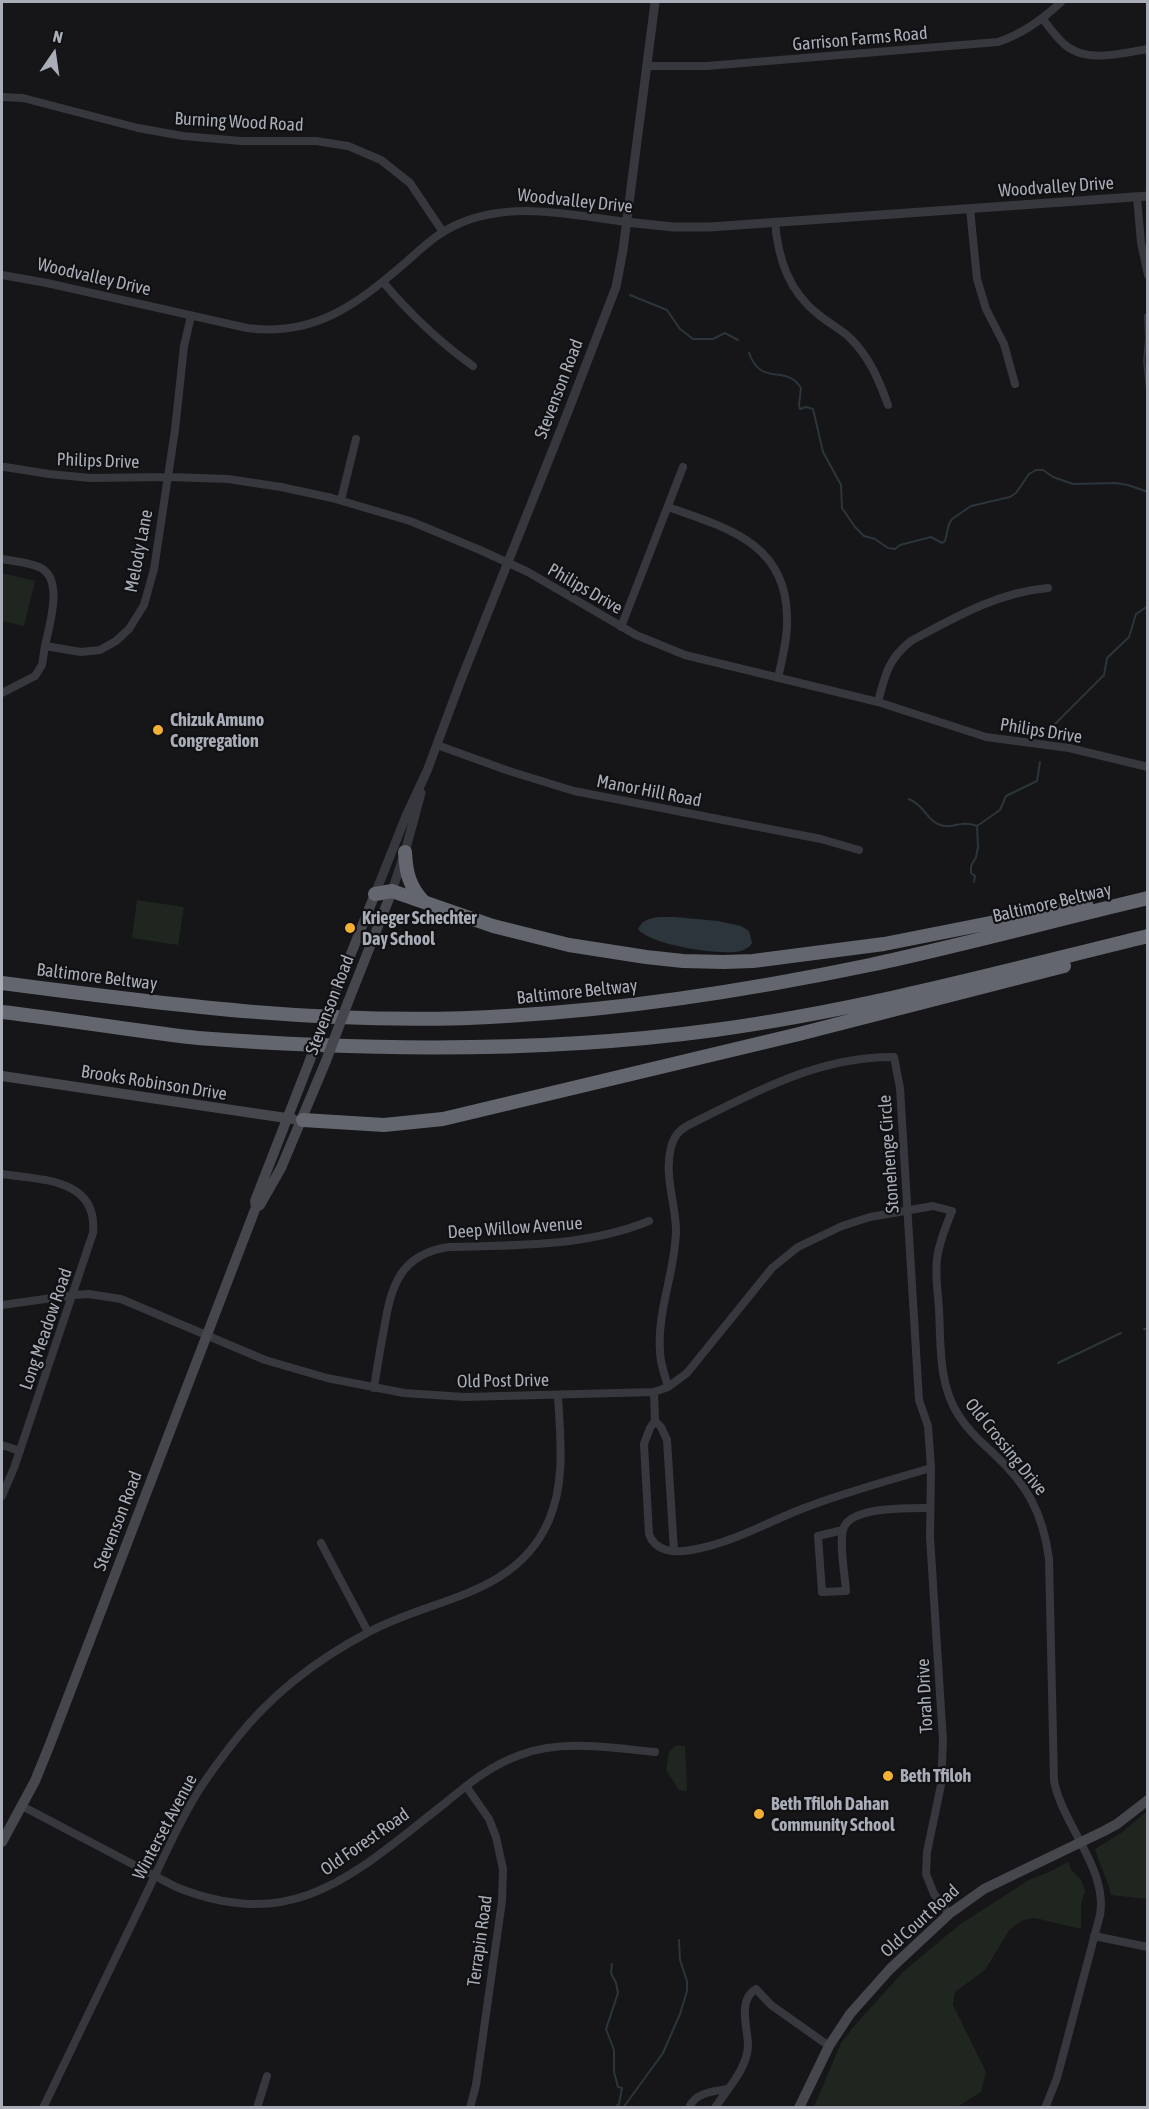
<!DOCTYPE html>
<html>
<head>
<meta charset="utf-8">
<style>
	body { margin:0 }
	#map { position:relative; width:1149px; height:2109px; overflow:hidden; background:#161618; font-family:"Asap Condensed",sans-serif }
	canvas { display:block }
	.frame { position:absolute; inset:0; border:3px solid #a8adb8; pointer-events:none }
	.north { position:absolute; left:24px; top:24px; width:60px; height:60px; -webkit-text-stroke:4px #111113; paint-order:stroke; rotate:13deg; font-size:16px; font-weight:700; line-height:24px; text-align:center; color:#a8adb8 }
	.north::after { content:''; display:block; margin:auto; width:21px; height:27px; background:#a8adb8; clip-path:polygon(50% 0,100% 100%,50% 72%,0 100%) }
</style>
</head>
<body>
<div id="map">
<canvas width="1149" height="2109"></canvas>
<div class="frame"></div>
<div class="north">N</div>
</div>
<script>
const c = document.querySelector('canvas').getContext('2d');
c.lineJoin = 'round';
function fill(path, color) {
  c.fillStyle = color;
  c.fill(path, 'evenodd');
}
function stroke(path, color, width, dash) {
  c.strokeStyle = color;
  c.lineWidth = width;
  c.lineCap = dash ? 'butt' : 'round';
  c.setLineDash(dash || []);
  c.stroke(path);
}
function write(font, color, halo, rows, align = 'center') {
  c.font = font + ' "Asap Condensed",sans-serif';
  c.lineWidth = 4.5;
  c.setLineDash([]);
  c.textBaseline = 'middle';
  c.strokeStyle = halo;
  c.fillStyle = color;
  for (const [text, x, y, turn = 0] of rows) {
    c.save();
    c.translate(x, y);
    c.rotate((+turn || 0) * Math.PI / 180);
    c.textAlign = isNaN(turn) ? turn : align;
    if (halo) c.strokeText(text, 0, 0);
    c.fillText(text, 0, 0);
    c.restore();
  }
}
const green = new Path2D(`
	M2,573L35,581L24,626L2,621Z
	M137,900L184,907L178,945L132,938Z
	M675,1746H685L687,1791L679,1790L666,1770L669,1752Z
	M1147,1811V1899L1111,1895C1108,1878 1099,1865 1095,1849L1121,1833Z
	M1068,1862L1072,1871L1081,1880L1085,1891L1081,1904V1929L1035,1918L1023,1920L1010,1929L985,1970L955,1992L953,2005L986,2072L981,2092L957,2107H814L841,2043L855,2025L904,1971L959,1925L1029,1880L1049,1872Z`);
const water = new Path2D(`
	M675,917L718,921L741,926L749,931L752,943C750,947 746,949 741,951C722,956 649,945 638,929C644,915 661,917 675,917Z`);
const stream = new Path2D(`
	M630,295L667,310L680,329L693,339H713L725,333L738,340
	M1145,315L1146,339L1144,361L1148,400
	M749,353C762,388 785,363 801,388L799,405L800,409L806,407L813,409L823,452L841,485L842,508L855,527L864,536L875,539L888,548L895,549L900,545L931,537L942,543L945,541L949,524L952,519L971,506L1010,497L1016,493L1029,474L1036,470H1043L1053,477L1073,484L1116,483L1128,485L1148,492
	M1148,417V434
	M1049,730L1104,675L1107,658L1129,637L1136,614L1148,606
	M909,799C926,807 926,819 938,824C953,831 958,819 977,826
	M977,826L1000,810L1006,796L1037,781L1040,762
	M974,882L975,876L971,873V866L976,857L978,847L977,826
	M1144,1329H1148
	M1058,1363L1121,1333
	M612,1964L611,1973L616,1983L618,1993L606,2029L614,2050V2072L618,2087L622,2088L619,2104L615,2108
	M623,2108L663,2053L680,2014L687,1991V1981L680,1960L679,1940`);
const minor = new Path2D(`
	M1042,18C1049,27 1056,37 1064,44C1086,64 1121,53 1148,49
	M648,66H707L998,42C1022,34 1043,19 1061,2
	M2,97L23,98L138,128L183,136L241,141H316L348,146L381,160L410,183L443,232
	M1137,197L1141,243L1148,275
	M970,209L977,279L986,309L1004,344L1015,384
	M775,222C778,259 789,292 819,315C829,323 840,329 849,337C869,356 879,380 888,405
	M2,275L47,283L247,328C314,337 356,305 405,263C421,249 436,234 456,225C511,200 569,215 626,222
	M383,282C410,314 438,341 473,366
	M5,467L49,474L90,478L168,477L228,479L281,487L332,498L410,521L480,550L528,572L636,635L685,655L878,702L986,737L1069,748L1148,767
	M341,500L356,439
	M668,507C727,528 787,543 787,618C788,638 782,659 778,678
	M2,559C13,561 28,562 39,567C65,578 49,626 45,646
	M621,627L683,467
	M2,693L35,676L42,665L45,646L81,652L100,650L116,641L129,629L144,605L154,569L175,430L184,346L191,316
	M878,702C885,675 888,659 911,641C954,618 998,592 1048,588
	M437,745L509,771L574,791L821,839L859,850
	M2,1174C41,1180 98,1178 93,1233L14,1468L2,1496
	M2,1305L74,1295L89,1294L121,1299L265,1360L327,1378L404,1393L465,1397L654,1392L668,1387L687,1373L772,1268L798,1247L842,1226L870,1217L933,1206L952,1211C946,1226 939,1242 937,1259C935,1275 938,1293 939,1309C941,1345 938,1384 959,1416C968,1430 980,1441 993,1453C1027,1484 1043,1513 1049,1559L1054,1781C1063,1826 1108,1869 1100,1915L1057,2078L1045,2108
	M668,1387C665,1375 660,1364 660,1351C657,1309 676,1270 676,1229C675,1201 664,1175 671,1147C674,1137 678,1131 687,1126C752,1093 819,1056 894,1057L900,1088L919,1400L928,1426L931,1468L930,1537L943,1741L941,1785L927,1852L926,1874L934,1894L949,1914
	M374,1388C377,1368 380,1349 384,1329C391,1286 400,1254 449,1247C517,1245 585,1247 649,1221
	M654,1392L655,1421L650,1428L644,1444L649,1534C655,1552 675,1553 691,1550C729,1544 764,1524 799,1510C842,1493 887,1481 931,1468
	M655,1421L661,1427L667,1440L674,1551
	M2,1445L20,1451
	M843,1530L818,1536L822,1592L846,1591C845,1575 839,1544 843,1530C848,1506 910,1508 930,1508
	M321,1543L368,1632
	M466,1786L489,1819L496,1837L503,1869L502,1901L476,2085L470,2108
	M22,1806L176,1887C296,1935 355,1873 444,1804C467,1785 491,1765 520,1755C562,1739 611,1748 655,1752
	M1094,1936L1148,1947
	M43,2108C75,2041 107,1975 139,1909C158,1871 174,1831 196,1795C208,1775 222,1757 237,1738C272,1694 318,1659 367,1633C432,1597 516,1597 549,1520C566,1480 560,1437 558,1395
	M257,2108L267,2076
	M689,2108C694,2093 714,2091 727,2089
	M715,2108C727,2089 747,2069 748,2046C748,2028 737,2000 756,1989L771,2005L829,2046`);
const tertiary = new Path2D(`
	M626,222L673,227H710L1148,196
	M392,891L405,852L421,793
	M375,894L406,816L427,771L461,680L567,414L616,287L623,250L655,2`);
const secondary = new Path2D(`
	M332,1001L375,894
	M348,1002L392,891
	M2,1076L293,1119
	M256,1207L260,1205L281,1168L326,1061
	M2,1842L35,1781L50,1744L256,1207L255,1201L310,1060
	M799,2108L829,2046L850,2014L890,1969L949,1914L984,1889L1104,1831L1117,1824L1148,1800`);
const motorway = new Path2D(`
	M405,852C406,872 409,886 423,901
	M375,894L392,891L493,926L569,945L646,957L683,961L724,962L753,961L884,944L1086,904
	M2,983C169,1005 338,1027 507,1016C629,1009 750,990 870,965C963,945 1055,920 1148,898
	M2,1012C44,1017 86,1023 128,1029C151,1032 175,1036 198,1038C369,1051 544,1053 715,1030C862,1010 1004,971 1148,936
	M303,1120L384,1125L443,1119L799,1034L1064,966`);
const secondaryBridge = new Path2D(`
	M310,1060L332,1001
	M326,1061L348,1002`);
const markers = [
	[158,730,6,"#f2b134"],
	[350,928,6,"#f2b134"],
	[888,1776,6,"#f2b134"],
	[759,1814,6,"#f2b134"]
];
const streetNames = [
	["Garrison Farms Road",860,39,-5],
	["Burning Wood Road",239,122,3],
	["Woodvalley Drive",1056,187,-4],
	["Woodvalley Drive",575,201,6],
	["Woodvalley Drive",94,277,13],
	["Stevenson Road",559,389,-69],
	["Philips Drive",98,461,2],
	["Melody Lane",139,551,-79],
	["Philips Drive",585,589,30],
	["Philips Drive",1041,731,9],
	["Manor Hill Road",649,791,11],
	["Baltimore Beltway",1052,903,-13],
	["Baltimore Beltway",97,977,7],
	["Baltimore Beltway",577,992,-6],
	["Stevenson Road",330,1005,-69],
	["Brooks Robinson Drive",154,1083,9],
	["Stonehenge Circle",889,1154,-94],
	["Deep Willow Avenue",515,1228,-4],
	["Long Meadow Road",46,1329,-71],
	["Old Post Drive",503,1381,-1],
	["Old Crossing Drive",1006,1447,51],
	["Stevenson Road",118,1521,-69],
	["Torah Drive",925,1696,-93],
	["Winterset Avenue",165,1827,-62],
	["Old Forest Road",365,1842,-35],
	["Old Court Road",920,1921,-42],
	["Terrapin Road",480,1941,-82]
];
const poiNames = [
	["Chizuk Amuno",170,720],
	["Congregation",170,741],
	["Krieger Schechter",362,918],
	["Day School",362,939],
	["Beth Tfiloh",900,1776],
	["Beth Tfiloh Dahan",771,1804],
	["Community School",771,1825]
];
fill(green, '#1e261f');
fill(water, '#2c353c');
stroke(stream, '#2c353c', 2);
stroke(minor, '#37383d', 8);
stroke(tertiary, '#37383d', 9);
stroke(secondary, '#45474d', 10);
stroke(motorway, '#63666e', 14);
stroke(secondaryBridge, '#45474d', 10);
for (const [x, y, r, color] of markers) {
  const dot = new Path2D();
  dot.arc(x, y, r, 0, 2 * Math.PI);
  c.fillStyle = color;
  c.fill(dot);
  stroke(dot, '#111113', 2);
}
write('18px', '#a8adb8', '#111113', streetNames);
write('bold 18px', '#a8adb8', '#111113', poiNames, 'left');
</script>
</body>
</html>
